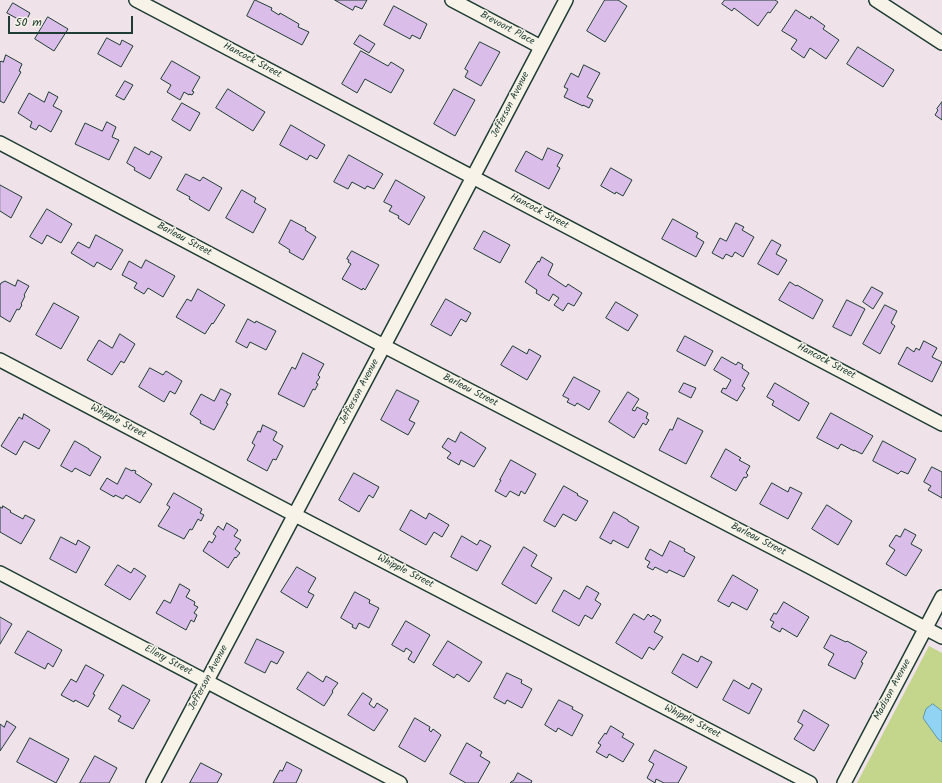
<!DOCTYPE html>
<html>
<head>
<meta charset="utf-8">
<style>
	body { margin:0 }
	#map { position:relative; width:942px; height:783px; overflow:hidden; background:#efe3e9; font-family:Kalam,sans-serif }
	canvas { display:block }
	.scale { position:absolute; left:8px; top:16px; width:125px; height:18px; box-sizing:border-box; border:2px solid #1f3d34; border-top:0; padding-left:5px; font-size:12px; line-height:14px; white-space:nowrap; color:#1f3d34; -webkit-text-stroke:3px #f7f3e8; paint-order:stroke }
</style>
</head>
<body>
<div id="map">
<canvas width="942" height="783"></canvas>
<div class="scale">50 m</div>
</div>
<script>
const c = document.querySelector('canvas').getContext('2d');
c.lineJoin = 'round';
function fill(path, color) {
  c.fillStyle = color;
  c.fill(path, 'evenodd');
}
function stroke(path, color, width, dash) {
  c.strokeStyle = color;
  c.lineWidth = width;
  c.lineCap = dash ? 'butt' : 'round';
  c.setLineDash(dash || []);
  c.stroke(path);
}
function write(font, color, halo, rows, align = 'center') {
  c.font = font + ' Kalam,sans-serif';
  c.lineWidth = 3;
  c.setLineDash([]);
  c.textBaseline = 'middle';
  c.strokeStyle = halo;
  c.fillStyle = color;
  for (const [text, x, y, turn = 0] of rows) {
    c.save();
    c.translate(x, y);
    c.rotate((+turn || 0) * Math.PI / 180);
    c.textAlign = isNaN(turn) ? turn : align;
    if (halo) c.strokeText(text, 0, 0);
    c.fillText(text, 0, 0);
    c.restore();
  }
}
const green = new Path2D(`
	M929,646L942,653V783H857Z`);
const water = new Path2D(`
	M933,704L942,711V742L938,739L923,718L926,709Z`);
const building = new Path2D(`
	M255,0L272,8L271,10L279,15L280,13L299,24L298,27L309,32L302,45L247,16Z
	M335,0H367L362,9L355,6L353,10Z
	M605,0H618L627,6L605,42L587,31Z
	M725,0H775L778,2L770,13L768,12L758,26L734,8L732,11L722,4Z
	M13,3L30,13L25,23L7,13Z
	M394,6L427,24L420,39L412,35L410,39L384,25Z
	M796,10L810,19L811,16L825,26L823,29L839,40L826,59L810,48L804,58L791,49L797,40L782,31Z
	M48,17L68,29L54,51L35,39Z
	M360,35L375,44L369,53L354,44Z
	M107,38L120,45L122,40L133,46L121,67L98,54Z
	M480,42L500,52L481,86L465,77L468,71L465,69Z
	M858,47L894,70L883,87L847,64Z
	M361,51L388,66L391,62L404,70L391,93L365,79L357,93L342,84Z
	M6,55L22,64L19,71L21,72L4,103L0,101V62L1,61L3,62Z
	M172,61L200,77L192,91L194,92L192,95L189,94V95L184,92L180,100L167,92L171,85L161,79Z
	M584,65L600,73L587,97L593,100L589,108L583,105V106L564,97L568,89L564,87L571,73L578,77Z
	M125,81L133,85L124,100L116,96Z
	M228,89L265,112L253,131L216,108Z
	M454,89L475,100L455,136L434,124Z
	M49,92L58,97L53,106L62,111L51,132L39,125L36,130L30,127L32,122L18,113L29,93L44,102Z
	M942,102V120L935,115L938,110L937,109Z
	M182,103L200,113L190,131L172,120Z
	M107,122L116,127L112,137L119,140L109,160L75,144L85,123L102,131Z
	M291,125L325,145L317,159L310,155L307,160L280,145Z
	M135,147L149,155L151,151L162,157L150,179L134,170L135,168L127,163Z
	M548,148L563,155L557,166L560,168L549,189L515,171L526,151L542,160Z
	M349,155L383,174L374,189L367,186L365,189L352,182L348,189L334,182Z
	M611,168L632,180L623,196L616,192L615,194L601,186Z
	M186,174L200,181L203,177L222,188L209,211L189,199L190,197L177,190Z
	M396,180L425,197L409,225L398,218L399,216L389,211L392,206L384,202Z
	M0,185L22,197L11,218L0,211Z
	M242,190L256,198L254,202L266,209L253,233L226,218Z
	M47,209L72,224L61,243L47,235L42,244L30,237Z
	M673,219L698,233L696,237L704,242L696,257L662,239Z
	M291,220L306,228L305,230L316,237L303,260L289,252L290,250L279,243Z
	M736,223L744,227L742,230L754,237L743,257L735,252L732,257L726,254L723,259L712,253L720,238L726,241Z
	M484,231L510,245L500,263L474,249Z
	M96,235L123,250L111,270L97,262L94,267L71,253L78,242L89,248Z
	M772,240L781,245L776,254L787,260L778,275L758,264Z
	M352,251L379,265L365,290L363,288L362,290L342,279L351,264L348,262L349,260L347,259Z
	M542,257L553,264L548,275L566,287L568,284L582,293L574,306L568,303L563,311L554,305L559,298L553,294L549,301L536,293L537,290L525,282L538,261L539,262Z
	M146,260L175,276L163,297L148,288L144,294L134,288L137,283L122,275L129,261L141,268Z
	M18,280L29,286L24,295L25,296L21,304L22,305L19,310L17,309L10,322L0,316V285L1,283L5,281L15,286Z
	M790,282L796,286L797,285L823,300L813,319L779,300Z
	M872,287L883,293L873,309L863,302Z
	M198,289L225,305L213,324L212,323L205,334L176,317L187,299L191,301Z
	M446,299L471,313L466,322L461,319L451,336L431,325Z
	M847,300L865,309L851,336L833,327Z
	M616,302L638,315L628,331L606,318Z
	M54,303L79,317L61,349L36,335Z
	M885,305L897,311L891,323L895,326L880,354L863,344Z
	M248,319L255,323L256,321L276,331L266,350L250,342L247,348L236,342Z
	M120,334L135,344L124,363L121,361L112,375L87,360L99,340L112,348Z
	M685,336L713,351L705,366L677,351Z
	M924,341L937,348L932,357L942,362L932,382L898,364L907,347L914,352L916,348L919,350Z
	M513,346L527,354L529,349L541,356L527,380L501,365Z
	M303,353L324,364L318,375L320,377L316,383L318,384L315,390L313,389L304,407L278,394L292,367L295,369Z
	M722,357L736,365L738,362L743,365L742,368L749,373L742,386L745,388L737,401L721,392L723,388L726,389L731,380L714,370Z
	M150,368L163,375L166,371L182,381L175,394L170,391L164,402L139,387Z
	M574,377L600,391L589,410L577,403L575,406L567,402L569,399L563,396Z
	M684,383L696,388L691,398L679,392Z
	M775,383L809,403L799,421L772,405L774,401L767,397Z
	M221,389L231,394L226,403L228,404L214,430L200,423L201,421L190,414L201,394L214,401Z
	M397,390L419,401L409,420L415,423L408,435L381,420Z
	M628,392L639,399L632,410L635,411L637,407L648,413L646,418L649,420L646,425L643,423L634,438L609,422Z
	M831,413L873,436L862,454L854,450V451L841,444L838,449L817,438Z
	M24,414L50,430L39,449L24,441L16,455L1,446L19,417L22,419Z
	M678,418L703,431L686,464L659,450L670,429L672,430Z
	M263,425L277,432L273,440L283,446L276,460L273,459L267,471L247,460L255,445L252,443L258,431L260,432Z
	M461,432L486,448L474,467L461,460L459,465L447,458L451,453L442,447L448,438L455,442Z
	M75,441L89,449V450L101,457L90,476L75,468L72,472L61,466Z
	M883,441L916,459L908,474L901,471L898,474L873,461Z
	M726,449L741,458L739,460L750,466L746,473L748,475L746,478L744,477L736,491L711,477Z
	M511,460L536,474L525,494L521,491L519,496L510,491L506,497L495,491L501,480H500Z
	M932,467L942,472V498L928,490L931,486L924,482Z
	M126,468L132,471L133,470L136,471L135,473L152,484L140,503L126,495L123,499L115,495L114,497L100,489L107,478L117,484Z
	M354,473L379,487L373,498L369,495L359,512L339,500Z
	M772,483L788,492L790,487L802,493L788,519L760,504Z
	M564,486L578,494L577,495L588,501L576,521L563,514L555,527L544,521Z
	M174,493L202,509L200,513L204,515L201,521L198,519L192,530L190,529L184,539L158,526L170,507L167,505Z
	M827,505L852,521L838,545L812,529Z
	M3,506L11,511L10,512L23,519L25,515L35,520L21,544L0,532V507L2,508Z
	M411,510L426,519L429,513L449,525L442,537L434,532L426,545L400,530Z
	M614,512L628,520V521L639,527L628,548L613,540L611,544L600,538Z
	M227,523L238,530L234,536L241,540L235,549L240,553L236,558L235,557L228,568L203,551L209,541L212,543L216,536L213,534L218,526L223,530Z
	M905,529L916,535L911,544L922,550L906,576L886,564L895,550L889,546L896,535L900,537Z
	M462,536L477,545L480,540L491,546L477,571L451,557Z
	M61,537L76,545L78,540L90,547L76,573L50,559Z
	M670,541L685,549L684,551L695,557L684,577L669,570L667,573L655,567L653,570L647,567L650,562L645,559L650,549L662,556Z
	M524,547L537,555L531,566L552,578L536,604L502,584Z
	M118,565L131,573L134,568L146,576L130,600L105,585Z
	M297,567L316,578L308,592L314,595L307,608L281,592Z
	M733,575L758,590L747,610L732,602L729,607L718,601Z
	M180,584L190,590L186,597L195,602L194,605L198,607L194,613L197,615L194,622L191,620L186,630L156,613L164,600L170,603Z
	M587,586L599,593L595,600L601,604L592,619L585,615L579,626L552,611L564,590L579,599Z
	M355,592L370,600L369,603L379,608L369,628L359,623L356,629L352,627L353,625L341,618Z
	M784,602L809,617L797,637L782,628L780,632L771,627L774,622L770,620L774,613L776,614Z
	M634,614L644,620L648,614L651,617L653,615L661,620L654,632L663,637L654,650L649,647L642,659L616,643Z
	M0,617L12,624L0,644Z
	M406,621L430,635L414,663L408,659L412,652L406,648L404,652L392,645Z
	M28,631L62,650L53,667L48,663L45,669L15,653Z
	M831,635L846,642L847,641L867,652L861,662L863,663L855,679L828,665L834,654L824,648Z
	M257,639L284,652L277,664L271,661L265,673L245,663Z
	M448,641L482,662L469,682L457,674L454,678L433,665Z
	M683,654L698,662L701,656L712,662L697,688L672,673Z
	M86,665L104,675L93,694L95,695L88,707L75,700L74,702L61,695L71,679L76,682Z
	M308,672L323,682L326,676L338,683L332,691L333,692L324,706L297,689Z
	M507,673L522,680L521,683L532,689L522,708L507,700L505,704L494,698Z
	M734,680L749,689L752,683L762,689L749,714L723,700Z
	M123,685L150,700L133,729L118,721L121,716L109,709Z
	M363,693L372,699L369,704L374,708L377,703L388,710L374,731L348,715Z
	M559,700L573,707L572,709L583,715L572,736L558,728L556,732L545,725Z
	M804,710L829,725L814,751L794,739L803,725L798,722Z
	M415,718L430,727L429,730L431,732L433,729L441,735L425,762L399,747Z
	M7,721L16,727L0,751V724L4,727Z
	M611,726L624,734L622,737L634,744L623,762L609,754L607,758L596,752L601,745L598,743L605,733L606,734Z
	M30,738L69,759L56,783L17,762Z
	M467,743L482,752L480,756L490,762L478,783H466L450,774Z
	M655,750L687,767L678,783H664L656,779L655,783L647,778L654,764L649,761Z
	M95,756L117,768L109,783H80Z
	M287,762L302,770L296,783H273L280,770L282,771Z
	M201,763L222,774L217,783H190Z
	M518,773L532,781L531,783H510L512,781H513Z`);
const street = new Path2D(`
	M136,0L942,424
	M452,0L541,47
	M876,0L942,43
	M0,143L384,346L808,566L942,637
	M0,360L295,515L810,783
	M0,573L400,783
	M153,783L473,177L566,0
	M844,783L942,597`);
const streetNames = [
	["Brevoort Place",507,29,28],
	["Hancock Street",252,61,28],
	["Jefferson Avenue",511,105,-63],
	["Hancock Street",539,212,28],
	["Barleau Street",184,240,28],
	["Hancock Street",826,362,28],
	["Barleau Street",470,391,27],
	["Jefferson Avenue",360,392,-62],
	["Whipple Street",118,422,28],
	["Barleau Street",758,540,27],
	["Whipple Street",405,572,27],
	["Ellery Street",168,661,28],
	["Jefferson Avenue",209,678,-62],
	["Madison Avenue",893,690,-62],
	["Whipple Street",692,722,27]
];
fill(green, '#c3d68b');
fill(water, '#91d3f2');
stroke(water, '#6397a6', 1);
fill(building, '#dbbdea');
stroke(building, '#1f3d34', 1);
stroke(street, '#1f3d34', 16);
stroke(street, '#f7f3e8', 13);
write('10px', '#1f3d34', '#f7f3e8', streetNames);
</script>
</body>
</html>
